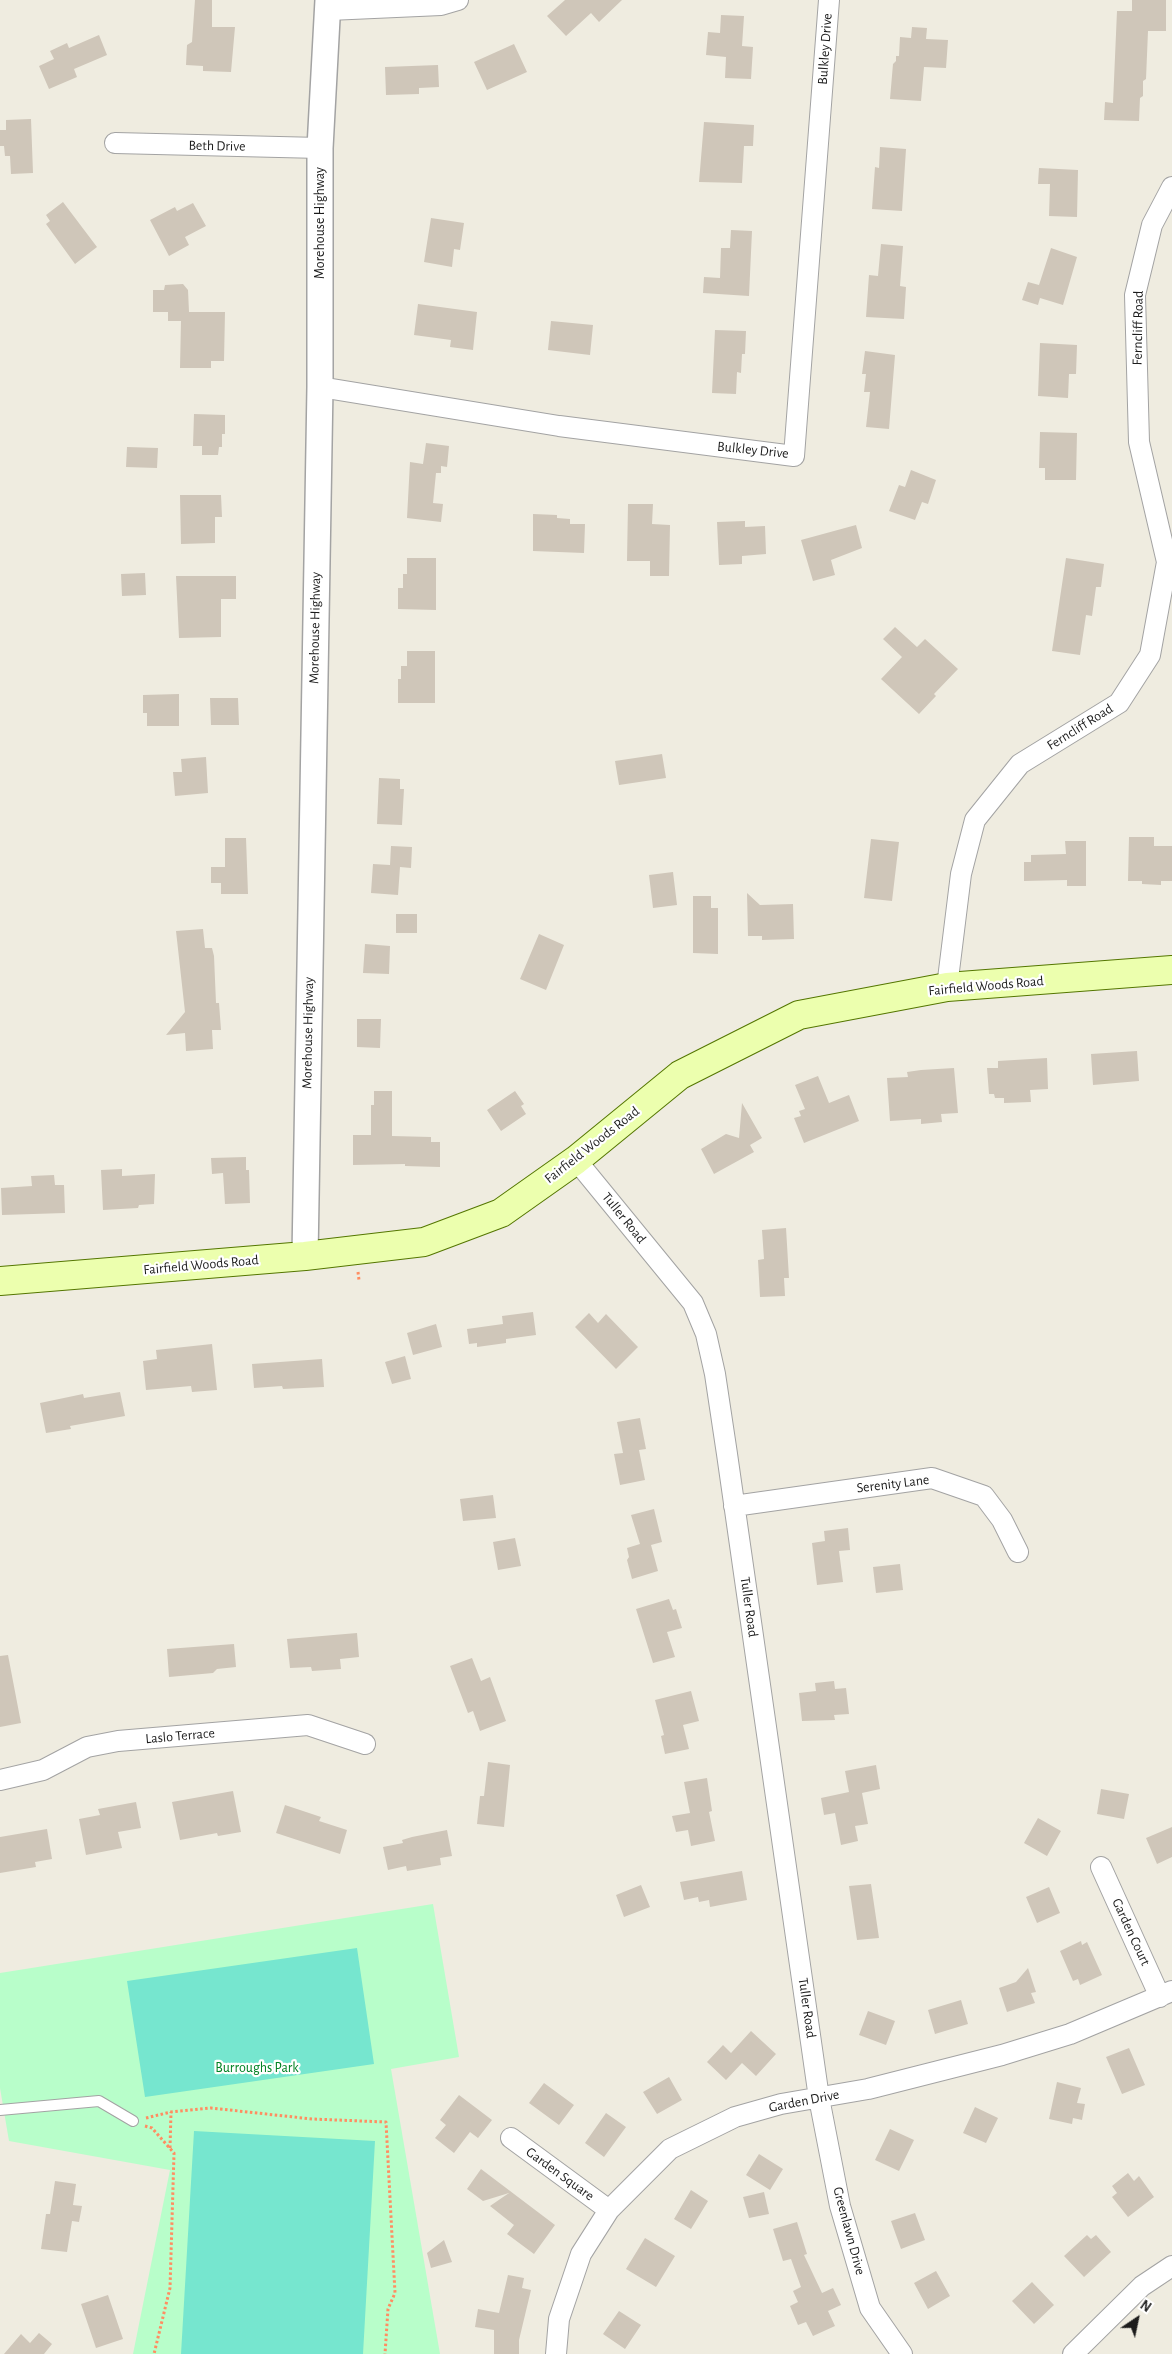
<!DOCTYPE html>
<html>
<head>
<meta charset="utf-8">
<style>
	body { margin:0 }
	#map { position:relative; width:1172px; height:2354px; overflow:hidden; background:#efece0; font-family:"Alegreya Sans",sans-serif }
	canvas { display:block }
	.north { position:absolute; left:1112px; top:2294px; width:50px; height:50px; -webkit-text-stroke:4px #fff; paint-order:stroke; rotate:34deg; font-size:14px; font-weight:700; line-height:20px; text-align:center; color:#1c1c1c }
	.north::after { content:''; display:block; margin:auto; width:18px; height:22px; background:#1c1c1c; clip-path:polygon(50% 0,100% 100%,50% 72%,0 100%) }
</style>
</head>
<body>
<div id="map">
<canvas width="1172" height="2354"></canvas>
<div class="north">N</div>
</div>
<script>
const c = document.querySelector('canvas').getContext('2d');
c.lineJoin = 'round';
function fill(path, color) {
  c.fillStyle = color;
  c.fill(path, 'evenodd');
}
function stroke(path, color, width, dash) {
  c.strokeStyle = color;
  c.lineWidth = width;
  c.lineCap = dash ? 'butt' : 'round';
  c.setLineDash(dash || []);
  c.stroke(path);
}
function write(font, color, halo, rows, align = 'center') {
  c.font = font + ' "Alegreya Sans",sans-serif';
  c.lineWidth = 4.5;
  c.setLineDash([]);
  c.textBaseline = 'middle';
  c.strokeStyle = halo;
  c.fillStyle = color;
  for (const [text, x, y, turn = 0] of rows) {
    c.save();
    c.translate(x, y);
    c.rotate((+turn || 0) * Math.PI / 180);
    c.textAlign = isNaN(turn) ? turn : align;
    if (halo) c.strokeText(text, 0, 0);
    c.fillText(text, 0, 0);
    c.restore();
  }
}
const park = new Path2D(`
	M433,1904L459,2057L391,2069L440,2354H133L170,2170L9,2141L0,2088V1973Z`);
const pitch = new Path2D(`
	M357,1948L374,2064L145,2097L127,1981Z
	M194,2131L375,2141L363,2354H181Z`);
const building = new Path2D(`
	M195,0H212V27H235L231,72L203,71V66L186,65L187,45L192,42Z
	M565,0H622L599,22L591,13L566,36L547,16Z
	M1132,0H1166V31H1148L1146,79L1143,81V96L1140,98L1139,121L1104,120L1105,102L1113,103L1117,11H1132Z
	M721,15L744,16L742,46L753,47L751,79L725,78L726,57L706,55L708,32L720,33Z
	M912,27L927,28L926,39L948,40L946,68L924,67L921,101L890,99L893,64L896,61V56H899L900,37L911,38Z
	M99,35L107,55L74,69L77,77L49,89L39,66L54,59L50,51L67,43L69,48Z
	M514,44L527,72L487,90L474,62Z
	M438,65L439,87L419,88V94L386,95L385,67Z
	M31,119L33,173L11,174L10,156H5L4,146H0V130H6V120Z
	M704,122L754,125L753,146H744L742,183L699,182Z
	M880,147L906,149L902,211L872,209L875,167L879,168Z
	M1039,168L1078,170L1077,217L1049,216L1050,184H1038Z
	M63,202L97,247L75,264L46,224L50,221L46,215Z
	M193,203L206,226L185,237L189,245L169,256L150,220L175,207L177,211Z
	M431,218L464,223L460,250L454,249L452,267L424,262Z
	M731,230L752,231L749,296L703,293L704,277L720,278L721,248H730Z
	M881,244L903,246L900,286L906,287L904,319L866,317L869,275L878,276Z
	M1051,248L1077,257L1063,305L1040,298L1038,305L1022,300L1028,282L1039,285Z
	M183,284L188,290L189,312H225L224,361H211V368H180L181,321H168V312H153V290H164L165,285Z
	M418,304L477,312L473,350L450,347L451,340L414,335Z
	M551,321L593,325L590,355L548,350Z
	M715,330L746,331L745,354H742L741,373L737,372L736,394L712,393Z
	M1040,343L1077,345L1076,374H1069L1068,398L1038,396Z
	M865,351L895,355L889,429L866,427L870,392H864L866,374H862Z
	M194,414L225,415V434H222V447H219L218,455H202V446H193Z
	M1040,432L1077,433L1076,480H1045V468H1039Z
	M426,443L449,446L447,467L441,466V473H436L433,503L443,504L441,522L407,518L410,462L423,464Z
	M127,447L158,448L157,468L126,467Z
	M911,470L936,480L928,504L922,502L915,520L889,511L899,485L905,487Z
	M180,495H221L222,517H215V543L181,544Z
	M628,504H653L652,524L670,525L669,576H650V561H627Z
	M533,514L557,515V518L570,519V524H585L584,553L533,551Z
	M745,521V527L765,526L766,554L742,556V564L719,565L717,522Z
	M856,525L862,548L831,560L835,575L813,581L801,540Z
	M407,558H436V610L398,609V588H403V574H407Z
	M1066,558L1104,564L1101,587H1096L1092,616L1086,615L1080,655L1052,651Z
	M145,573L146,595L122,596L121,574Z
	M176,576H236V599H221V637L179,638Z
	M895,627L917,647L925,639L958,669L934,694L936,696L919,714L881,679L902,657L883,639Z
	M407,651H435V703H398V679H401V666H407Z
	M179,694V726H147V713H143V695Z
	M210,698H238L239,725H211Z
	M662,754L666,778L619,785L615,761Z
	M206,757L208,793L175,796L173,772H182L181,759Z
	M379,778L400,779V789H404L402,825L377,824Z
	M1129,837H1154V846H1172V881H1161V885L1142,884V881H1128Z
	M225,838H246L248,894H221V883H211V867H225Z
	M871,839L899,842L892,901L864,898Z
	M1065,841H1086V886H1067V880L1024,881V862H1031V855L1066,854Z
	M391,846L412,847L411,868L400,867L398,895L371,893L373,864L390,865Z
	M673,872L677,905L653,908L649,875Z
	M747,893L760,905L793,904L794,939L762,940V936H748Z
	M693,896H711V908H718V954L693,953Z
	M396,914H417V933H396Z
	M203,929L205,948H212L214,956L216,1003H219L221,1030H212L213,1049L186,1051L185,1033L166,1035L185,1012L176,931Z
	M539,934L564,945L546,990L520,979Z
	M365,944L390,946L389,974L363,973Z
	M357,1019H381L380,1048L357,1047Z
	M1137,1051L1139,1081L1093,1085L1091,1054Z
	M1047,1058L1048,1089L1030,1090L1031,1102L1004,1103V1098H995L994,1094H989L987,1068H998V1061Z
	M954,1068L958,1113L941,1114L942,1122L921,1124V1119L890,1121L887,1078L908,1077L907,1072L921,1070Z
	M818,1076L829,1103L849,1095L859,1121L804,1143L794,1118L801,1116L799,1111L805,1109L795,1085Z
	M374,1091H392V1136L431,1137V1142H440V1167L405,1166V1164L353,1165V1135H371V1105H374Z
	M515,1091L524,1104L521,1106L526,1114L501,1131L487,1110Z
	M742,1103L762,1138L750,1145L754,1152L714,1174L701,1149L726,1134L739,1138Z
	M246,1157V1170H249L250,1203L225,1204L223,1173L212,1174L211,1158Z
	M122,1169V1176L155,1174L154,1204L139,1205L138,1208L103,1210L101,1170Z
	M54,1175L55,1185H64L65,1213L2,1215L1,1188L32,1186L31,1176Z
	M786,1228L789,1278H784L785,1296L760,1297L758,1260L764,1259L762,1230Z
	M533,1312L536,1335L506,1339V1343L477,1347V1343L469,1344L467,1329L503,1324L502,1316Z
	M589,1313L598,1323L606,1314L638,1347L616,1369L575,1327Z
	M436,1324L442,1347L413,1355L407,1333Z
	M212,1344L217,1390L192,1392L191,1386L146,1390L143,1361L157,1359L156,1350Z
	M405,1356L411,1379L392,1384L385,1362Z
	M322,1359L324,1387L283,1389L282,1386L254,1388L252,1364Z
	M120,1392L125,1416L70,1426L71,1429L46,1433L40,1403L83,1394L84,1398Z
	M640,1418L646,1449L639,1450L645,1480L620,1485L614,1454L623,1453L617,1422Z
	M493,1495L496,1518L463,1521L460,1499Z
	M654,1509L662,1542L651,1545L658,1571L632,1579L627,1560L629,1557L627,1548L640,1544L631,1515Z
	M848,1528L850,1550L839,1551L843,1582L817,1585L812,1543L825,1541L824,1531Z
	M515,1538L521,1566L498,1570L493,1542Z
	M900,1564L903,1590L876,1593L873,1567Z
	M669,1599L673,1610L676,1609L682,1628L667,1632L675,1657L653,1663L636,1609Z
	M357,1633L359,1657L340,1659L341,1669L312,1671L311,1667L290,1668L287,1639Z
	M234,1644L236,1667L217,1669L213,1673L169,1677L167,1649Z
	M8,1655L21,1723L0,1727V1656Z
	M472,1658L481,1681L490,1677L506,1721L480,1731L473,1711L468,1713L450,1666Z
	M834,1681L835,1689L846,1688L849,1714L834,1715L835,1720L802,1721L799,1693L816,1691L815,1683Z
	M691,1691L699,1721L683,1725L689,1749L665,1754L661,1736L664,1735L655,1700Z
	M488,1762L510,1765L504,1827L477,1824L480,1796H484Z
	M876,1765L880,1789L862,1793L868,1824L855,1826L858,1841L841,1845L835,1813L824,1815L821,1798L849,1792L845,1771Z
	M707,1778L712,1811L709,1812L715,1841L691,1846L688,1830L676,1832L672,1816L690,1813L684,1782Z
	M1101,1789L1129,1794L1124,1819L1097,1814Z
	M233,1791L241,1832L218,1836L217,1833L180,1840L172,1802Z
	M136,1802L141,1828L118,1832L122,1848L86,1855L79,1819L100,1815L98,1809Z
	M285,1805L321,1817L319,1821L347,1830L340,1854L276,1833Z
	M1038,1818L1061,1831L1047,1856L1024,1843Z
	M1172,1827V1857L1157,1864L1146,1838Z
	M47,1829L52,1859L35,1862L36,1867L0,1873V1837Z
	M447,1830L452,1856L440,1858L441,1865L407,1871L406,1866L388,1870L383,1847L403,1843L402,1840L412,1837Z
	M742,1871L747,1900L710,1907L709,1900L699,1902L698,1897L684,1900L680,1882Z
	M871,1884L879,1938L857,1940L849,1886Z
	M641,1885L650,1907L624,1917L616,1895Z
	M1049,1887L1060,1913L1037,1923L1026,1897Z
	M1081,1941L1082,1945L1087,1942L1102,1975L1080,1985L1078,1979L1073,1981L1060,1951Z
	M1028,1968L1036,1992L1031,1993L1035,2003L1007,2012L999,1988L1016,1982Z
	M961,2000L968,2024L935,2034L928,2010Z
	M868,2011L895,2021L886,2045L859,2035Z
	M751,2031L776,2054L756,2076L742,2063L726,2080L707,2062L723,2045L731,2053Z
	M1129,2048L1145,2085L1122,2094L1106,2057Z
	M669,2077L682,2100L657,2114L643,2092Z
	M1057,2082L1081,2088L1077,2103L1085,2104L1082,2120L1073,2118L1072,2124L1049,2119Z
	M544,2083L574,2105L559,2125L529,2103Z
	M459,2095L492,2120L478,2138L470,2132L454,2153L435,2138L446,2125L440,2120Z
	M975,2107L998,2118L986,2143L963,2133Z
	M606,2113L626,2127L604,2157L585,2143Z
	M890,2129L914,2140L899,2171L875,2160Z
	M759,2154L783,2169L770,2190L746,2175Z
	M481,2169L555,2225L534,2254L507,2234L514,2225L490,2206L509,2193L483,2201L467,2189Z
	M1128,2173L1134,2181L1139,2176L1154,2197L1128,2217L1112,2197L1117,2193L1112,2186Z
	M55,2181L76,2184L73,2205L82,2206L79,2222L72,2221L67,2252L41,2249L46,2214H50Z
	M691,2190L708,2201L691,2229L674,2219Z
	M764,2192L769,2214L749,2218L743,2197Z
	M915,2213L925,2240L901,2249L891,2221Z
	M797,2222L807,2254L804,2255L822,2293L833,2288L841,2305L828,2311L835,2326L813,2336L806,2322L798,2325L790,2306L798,2302L793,2291L801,2287L791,2259L783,2261L773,2229Z
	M1087,2235L1091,2239L1096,2235L1111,2252L1084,2277L1064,2256Z
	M645,2238L675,2256L656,2287L626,2269Z
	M444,2240L452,2262L431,2268L427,2253Z
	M936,2271L950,2296L928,2309L914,2283Z
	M508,2275L524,2278L522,2288L531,2290L519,2340V2354H494V2330L475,2327L478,2309L499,2313Z
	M1032,2282L1054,2305L1034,2324L1012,2301Z
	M108,2295L123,2339L96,2348L81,2304Z
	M619,2311L641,2325L625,2349L603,2334Z
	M39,2333L52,2344L44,2354H4L21,2334L30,2343Z`);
const path = new Path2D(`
	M358,1272L359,1280
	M146,2118L171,2112L211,2108L312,2119L386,2122L395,2293L388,2309L385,2354
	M145,2126L152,2128L174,2153L170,2288L154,2354
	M170,2148L171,2112`);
const service = new Path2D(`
	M0,2110L99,2101L133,2121`);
const minor = new Path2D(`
	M329,10L441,5L458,0
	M115,143L320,148
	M320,387L559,426L794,456L829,0
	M947,987L961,874L975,820L1020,764L1119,703L1150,655L1167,562L1139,442L1135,295L1152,225L1172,187
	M576,1160L693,1303L706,1334L715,1374L727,1454L819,2098L840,2206L870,2308L902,2354
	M734,1506L932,1478L984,1496L1002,1520L1018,1552
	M0,1780L43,1770L87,1747L118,1741L308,1725L365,1744
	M1101,1867L1160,1997
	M511,2138L609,2210
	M556,2354L559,2319L581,2254L609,2210L670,2149L735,2117L781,2104L868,2089L1002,2055L1070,2034L1172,1991
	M1073,2354L1142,2286L1172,2266`);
const tertiary = new Path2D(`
	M305,1256L320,387V148L328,0`);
const secondary = new Path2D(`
	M0,1281L305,1256L424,1242L501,1213L576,1160L680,1075L799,1015L947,987L1172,970`);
const streetNames = [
	["Bulkley Drive",825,49,-86],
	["Beth Drive",217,146,1],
	["Morehouse Highway",320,223,-90],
	["Ferncliff Road",1138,328,-89],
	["Bulkley Drive",753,450,6],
	["Morehouse Highway",315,628,-89],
	["Ferncliff Road",1080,727,-32],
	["Fairfield Woods Road",986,986,-5],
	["Morehouse Highway",308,1033,-89],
	["Fairfield Woods Road",592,1145,-38],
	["Tuller Road",624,1218,51],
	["Fairfield Woods Road",201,1265,-5],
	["Serenity Lane",893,1484,-7],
	["Tuller Road",749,1607,82],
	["Laslo Terrace",180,1736,-5],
	["Garden Court",1131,1932,65],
	["Tuller Road",807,2008,82],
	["Garden Drive",804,2101,-11],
	["Garden Square",560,2174,36],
	["Greenlawn Drive",849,2231,75]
];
const parkNames = [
	["Burroughs Park",257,2068]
];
fill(park, '#b8feca');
fill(pitch, '#76e6cf');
fill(building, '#cfc6b9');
stroke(service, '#a3a3a3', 12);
stroke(minor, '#a3a3a3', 22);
stroke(tertiary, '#a3a3a3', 28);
stroke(secondary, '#547600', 30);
stroke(path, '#ff8d61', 3, [2.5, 2.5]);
stroke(service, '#fff', 10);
stroke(minor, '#fff', 20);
stroke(tertiary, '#fff', 25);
stroke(secondary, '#ecffae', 28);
write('14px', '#1c1c1c', '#fff', streetNames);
write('14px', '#018223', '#fff', parkNames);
</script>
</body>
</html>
